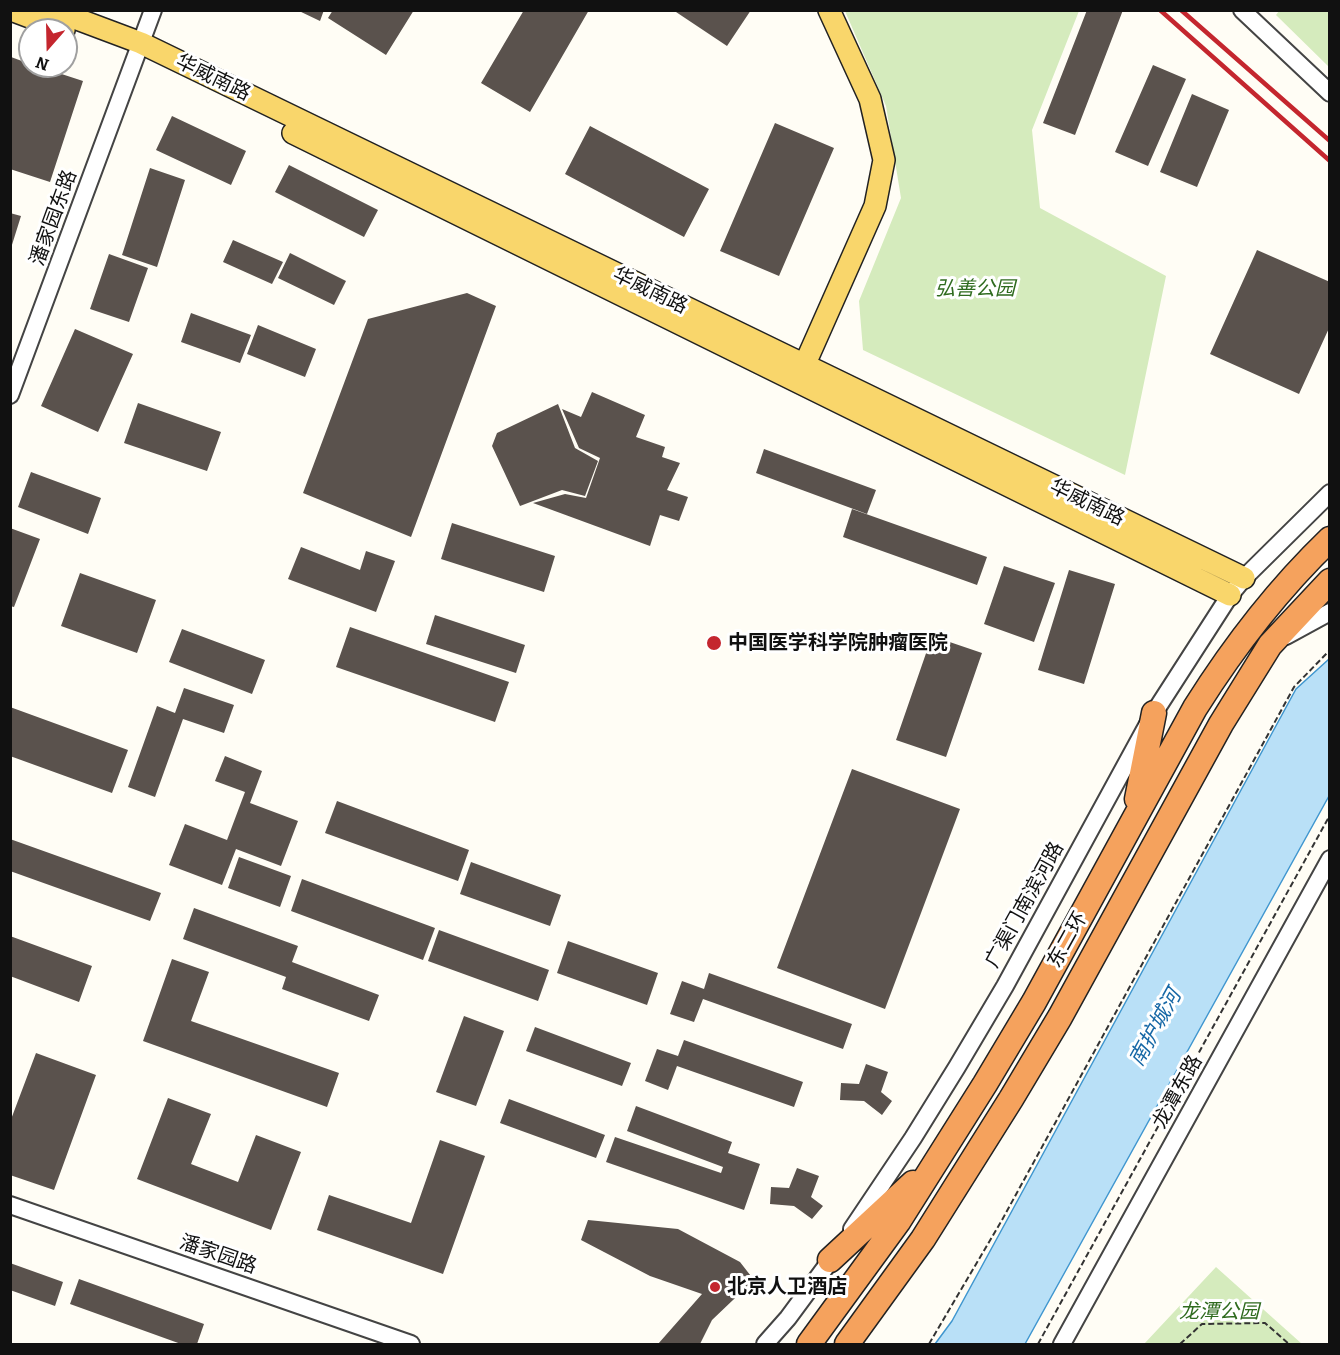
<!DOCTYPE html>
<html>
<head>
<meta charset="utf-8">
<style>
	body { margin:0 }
	#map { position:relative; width:1340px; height:1355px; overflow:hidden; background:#fffdf5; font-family:Bitter,serif }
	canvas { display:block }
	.frame { position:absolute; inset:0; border:12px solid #111; pointer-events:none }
	.north { position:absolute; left:18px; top:18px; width:60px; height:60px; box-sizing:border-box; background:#fff; border:2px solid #a0a0a0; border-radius:50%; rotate:200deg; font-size:16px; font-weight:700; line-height:24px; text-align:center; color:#111 }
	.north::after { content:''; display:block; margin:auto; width:21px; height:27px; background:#c4262e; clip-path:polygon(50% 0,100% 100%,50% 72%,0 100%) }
</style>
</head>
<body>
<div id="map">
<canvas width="1340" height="1355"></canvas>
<div class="frame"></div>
<div class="north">N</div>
</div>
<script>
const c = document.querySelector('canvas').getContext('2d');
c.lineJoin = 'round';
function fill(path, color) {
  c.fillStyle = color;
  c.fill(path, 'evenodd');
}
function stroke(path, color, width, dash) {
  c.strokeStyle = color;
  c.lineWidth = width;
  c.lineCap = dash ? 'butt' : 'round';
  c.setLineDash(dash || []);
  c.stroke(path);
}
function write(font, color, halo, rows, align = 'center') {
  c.font = font + ' Bitter,"Noto Sans SC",serif';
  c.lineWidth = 6;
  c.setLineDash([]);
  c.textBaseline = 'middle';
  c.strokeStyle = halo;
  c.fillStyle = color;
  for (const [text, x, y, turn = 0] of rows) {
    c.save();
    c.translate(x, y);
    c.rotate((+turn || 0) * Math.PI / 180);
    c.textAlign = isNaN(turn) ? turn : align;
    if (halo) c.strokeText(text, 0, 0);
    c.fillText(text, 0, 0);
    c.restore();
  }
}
const green = new Path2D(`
	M845,11H1079L1032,130L1040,208L1166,276L1125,475L863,350L859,301L901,198L886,106Z
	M1279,11H1329V67L1276,15Z
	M1216,1267L1302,1344H1144Z`);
const water = new Path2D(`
	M1329,659V796L1025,1344H935L952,1321L1296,689Z`);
const building = new Path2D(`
	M297,10H324L320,21Z
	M333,10H414L386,55L328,18Z
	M524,10H589L530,112L481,83Z
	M673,10H751L727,46Z
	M1087,10H1123L1075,135L1043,123Z
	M11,57L30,64V66H37L83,81L50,182L10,169Z
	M1153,65L1186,79L1148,166L1115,152Z
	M1192,94L1229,110L1197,187L1160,172Z
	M172,116L246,151L231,185L156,150Z
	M775,123L834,148L779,276L720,251Z
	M590,126L709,189L684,237L565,174Z
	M289,165L378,210L364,237L275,192Z
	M150,168L185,180L157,267L122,255Z
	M10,213L21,216L11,248H10Z
	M233,240L283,262L272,284L223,262Z
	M1257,250L1330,282V326L1299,394L1210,354Z
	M290,253L346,281L334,305L278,278Z
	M109,254L148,268L129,322L90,309Z
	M467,293L496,306L411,537L303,493L368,319Z
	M191,313L251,335L240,363L181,342Z
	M258,325L316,349L305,377L247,354Z
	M75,329L133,354L98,432L41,406Z
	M592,392L645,415L636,437L665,447L662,457L680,463L667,490L688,497L679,521L660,515L650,546L533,503L565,494L586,498L600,458L579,448L562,409L581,417Z
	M138,403L221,432L207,471L124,443Z
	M558,404L575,448L598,461L585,496L562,490L520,506L492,446L497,433Z
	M764,449L876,490L867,514L756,473Z
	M31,472L101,498L88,534L18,507Z
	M852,509L987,557L977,585L843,537Z
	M452,523L555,556L544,592L441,559Z
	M10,528L40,539L14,607L10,606Z
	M301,547L360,570L366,551L395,561L376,612L288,579Z
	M1004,566L1055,583L1034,642L984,624Z
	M1069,570L1115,584L1084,684L1038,670Z
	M80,573L156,600L137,653L61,626Z
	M435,615L525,645L516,673L426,644Z
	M350,627L509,682L495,722L336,667Z
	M182,629L265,660L252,694L169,662Z
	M932,636L982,653L946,757L896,740Z
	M184,688L234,705L224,733L183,719L155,797L128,787L157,706L175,713Z
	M10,707L128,750L112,793L10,756Z
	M225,756L262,771L250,803L298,821L281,866L236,849L222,885L169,865L185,824L227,840L245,792L215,781Z
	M852,769L960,809L885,1009L777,968Z
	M337,801L469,850L458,881L325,833Z
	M10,839L161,893L150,921L10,871Z
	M239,857L291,876L280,907L228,888Z
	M471,862L561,895L550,926L460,894Z
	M302,879L435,928L423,960L291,911Z
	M194,908L298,946L292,962L379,995L369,1021L282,989L286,977L183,939Z
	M439,930L549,970L538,1001L428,961Z
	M10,936L92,966L79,1002L10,976Z
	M568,941L658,973L647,1005L557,973Z
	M172,959L209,972L191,1021L339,1073L327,1107L143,1041Z
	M709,973L852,1024L843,1049L703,999L694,1022L670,1014L682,981L704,989Z
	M464,1016L504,1031L476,1106L436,1092Z
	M535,1027L631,1063L622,1086L526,1051Z
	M684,1040L803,1082L794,1107L677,1066L668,1090L645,1081L657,1049L678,1056Z
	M36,1053L96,1075L54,1190L10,1175V1122Z
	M866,1064L888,1072L881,1092L892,1101L882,1115L864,1101L840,1100L841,1083L859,1084Z
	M168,1098L211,1114L191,1164L238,1182L256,1135L301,1152L271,1230L137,1179Z
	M509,1099L605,1135L596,1158L500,1123Z
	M636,1106L732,1142L728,1153L760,1164L744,1210L606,1162L615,1137L721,1173L723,1167L627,1131Z
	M440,1140L485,1156L443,1274L317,1230L329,1195L411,1223Z
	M797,1168L819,1176L811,1197L823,1206L812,1219L794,1206L770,1204L771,1187L789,1188Z
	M588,1220L678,1229L740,1262L754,1280L712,1320L700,1344H658L702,1294L650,1276L581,1240Z
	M10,1263L63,1282L55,1306L10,1290Z
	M79,1279L204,1324L197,1344H181L70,1304Z`);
const path = new Path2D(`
	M929,1344L1002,1220L1294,687L1330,650
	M1038,1344L1330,815
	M1180,1344L1202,1324L1265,1323L1289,1344`);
const minor = new Path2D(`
	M1242,10L1330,93
	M10,395L153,10
	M1286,636L1330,612
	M10,1205L411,1344
	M852,1229L913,1138L957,1067L1005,986L1154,713L1230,595L1244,578L1330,493
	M765,1344L788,1318L836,1253
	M1062,1344L1330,859`);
const major = new Path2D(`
	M11,10L64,30
	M53,10L141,43L1244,578
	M293,133L1230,595
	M804,366L875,206L884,160L870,99L829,10`);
const highway = new Path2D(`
	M1137,799L1154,713
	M830,1260L913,1183
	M809,1344L898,1222L985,1084L1034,1002L1195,708C1234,646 1277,590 1330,539
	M847,1344L923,1239L1011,1099L1060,1017L1221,724L1270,645L1330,581`);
const rail = new Path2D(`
	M1160,10L1330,161
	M1181,10L1330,141`);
const markers = [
	[714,643,8,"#c4262e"],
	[715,1287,6,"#c4262e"]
];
const streetNames = [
	["华威南路",213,78,26],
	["潘家园东路",54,218,-70],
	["华威南路",650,291,26],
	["华威南路",1087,503,26],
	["广渠门南滨河路",1025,905,-61],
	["东二环",1068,940,-61],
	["龙潭东路",1178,1092,-61],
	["潘家园路",218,1255,19]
];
const parkNames = [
	["弘善公园",975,289],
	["龙潭公园",1219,1312]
];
const poiNames = [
	["中国医学科学院肿瘤医院",728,643],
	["北京人卫酒店",727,1287]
];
const waterNames = [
	["南护城河",1156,1028,-61]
];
fill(green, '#d5ebbd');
fill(water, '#b9e0f7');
stroke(water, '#3f96cf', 1.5);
fill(building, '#5a524d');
stroke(minor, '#444', 20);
stroke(major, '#222', 24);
stroke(highway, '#222', 27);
stroke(path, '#333', 2, [6, 3]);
stroke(minor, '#fff', 16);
stroke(major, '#f9d66b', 21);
stroke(highway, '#f5a25d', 24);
stroke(rail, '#c4262e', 4.5);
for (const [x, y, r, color] of markers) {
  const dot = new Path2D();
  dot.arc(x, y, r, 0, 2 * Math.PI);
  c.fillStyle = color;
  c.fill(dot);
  stroke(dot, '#fff', 2);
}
write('20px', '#111', '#fff', streetNames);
write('italic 20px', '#2f6b1f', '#fff', parkNames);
write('bold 20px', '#111', '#fff', poiNames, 'left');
write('italic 21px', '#1768a6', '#fff', waterNames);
</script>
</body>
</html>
